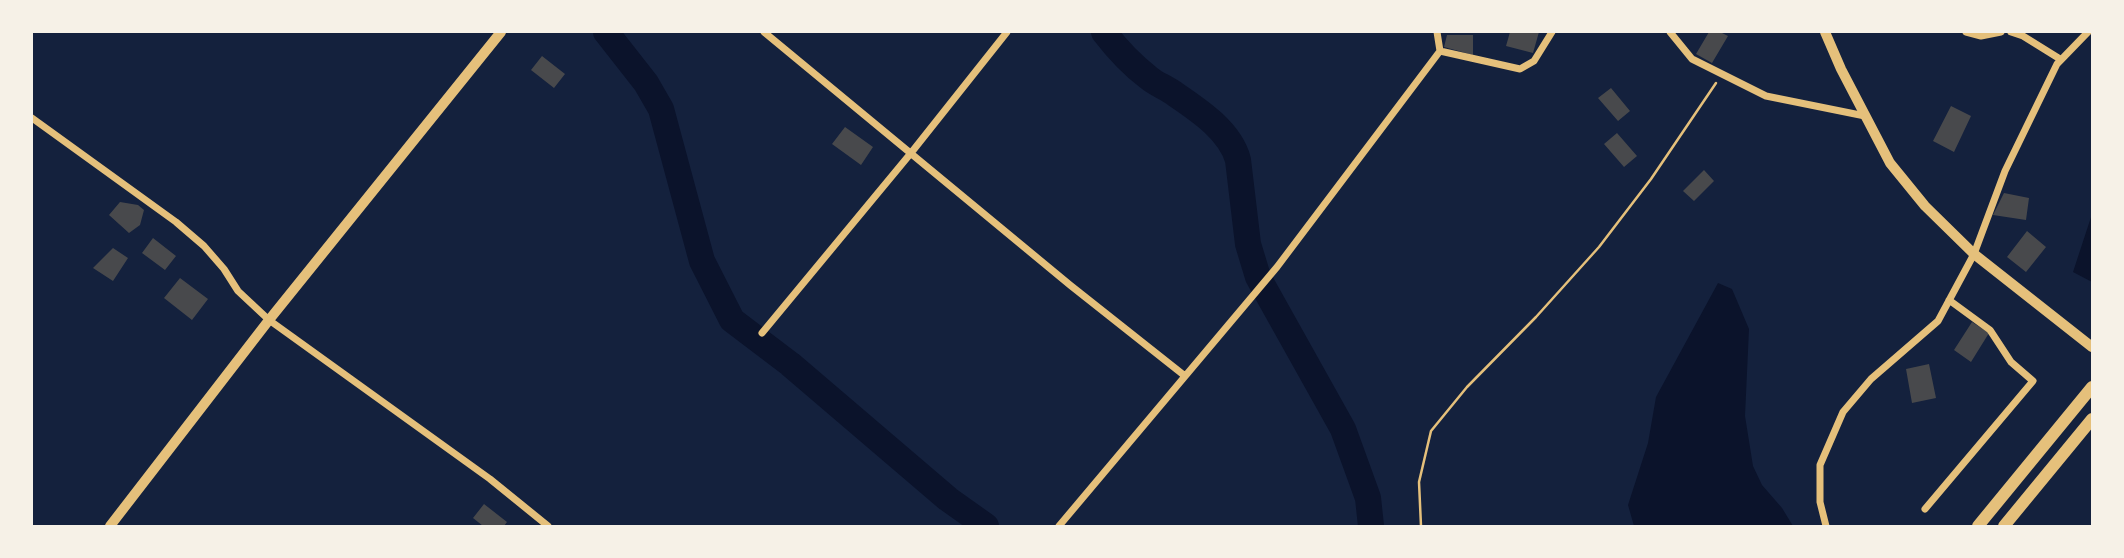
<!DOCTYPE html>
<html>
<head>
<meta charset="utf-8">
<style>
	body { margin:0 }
	#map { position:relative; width:2124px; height:558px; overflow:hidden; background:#14213d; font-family:"Public Sans",sans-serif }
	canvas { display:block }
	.frame { position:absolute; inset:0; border:33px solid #f6f1e7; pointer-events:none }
</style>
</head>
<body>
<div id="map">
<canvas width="2124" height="558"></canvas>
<div class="frame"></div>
</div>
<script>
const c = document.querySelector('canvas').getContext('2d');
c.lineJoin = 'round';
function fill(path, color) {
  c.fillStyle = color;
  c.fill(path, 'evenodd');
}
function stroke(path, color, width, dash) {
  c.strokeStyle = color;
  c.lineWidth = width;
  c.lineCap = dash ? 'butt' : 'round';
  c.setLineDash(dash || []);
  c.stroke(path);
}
const water = new Path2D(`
	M2092,214V282L2073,272Z
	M1718,283L1732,289L1749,329L1745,416L1753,466L1762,485L1782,508L1793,526H1634L1628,505L1648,443L1656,397Z`);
const river = new Path2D(`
	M606,32L646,83L661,109L702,261L732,320L790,364L948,499L986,526
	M1104,32C1117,49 1132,65 1149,78C1156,84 1165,87 1172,92C1197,109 1230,130 1238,160L1248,244L1258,277L1343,429L1368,498L1371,526`);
const building = new Path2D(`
	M1510,32H1539L1533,53L1506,46Z
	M1709,32H1720L1728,36L1712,63L1696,54Z
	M1447,35H1473V55L1444,47Z
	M542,56L565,74L554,88L531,70Z
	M1611,88L1630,111L1618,121L1598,98Z
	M1951,106L1971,116L1954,152L1933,141Z
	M845,127L873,147L861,165L832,144Z
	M1617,133L1637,156L1624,167L1604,144Z
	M1704,170L1714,181L1694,201L1683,191Z
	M2004,193L2029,198L2026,220L1993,215Z
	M120,202L138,205L144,210L140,225L129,233L109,215Z
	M2027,231L2046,247L2026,272L2007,257Z
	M153,238L176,256L165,270L142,253Z
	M113,248L128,258L113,281L93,268Z
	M180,278L208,299L192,320L164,298Z
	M1972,322L1989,333L1971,362L1954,350Z
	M1929,364L1936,398L1912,403L1906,369Z
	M484,504L507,522L504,526H483L473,518Z`);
const path = new Path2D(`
	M1421,526L1419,482L1431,431L1467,387L1536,317L1599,247L1651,179L1716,83`);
const minor = new Path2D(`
	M764,32L1070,285L1185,376
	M1437,32L1440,51
	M1670,32L1692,59L1766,96L1865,116
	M1966,32L1981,36L2001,32
	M2011,32L2023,36L2060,59
	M32,118L176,222L204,246L224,269L238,291L269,320L490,479L548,526
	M762,333L911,153L1007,32
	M1925,509L2033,381L2011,362L1990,330L1949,300
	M1059,526L1277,267L1440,51L1520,69L1534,61L1552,32
	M1826,526L1820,502V465L1843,412L1871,379L1938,321L1974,254L2005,171L2057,64L2088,32`);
const tertiary = new Path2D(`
	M110,526L269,320L501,32`);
const secondary = new Path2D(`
	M1825,32L1841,69L1890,163L1925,206L1974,254L2092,347`);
const trunk = new Path2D(`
	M1978,526L2092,387
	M2004,526L2092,419`);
fill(water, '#0b132b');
stroke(river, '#0b132b', 26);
fill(building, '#48494c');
stroke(path, '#e5c07b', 2.5);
stroke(minor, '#e5c07b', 7);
stroke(tertiary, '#e5c07b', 10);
stroke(secondary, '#e5c07b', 10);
stroke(trunk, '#e5c07b', 12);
</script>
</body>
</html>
